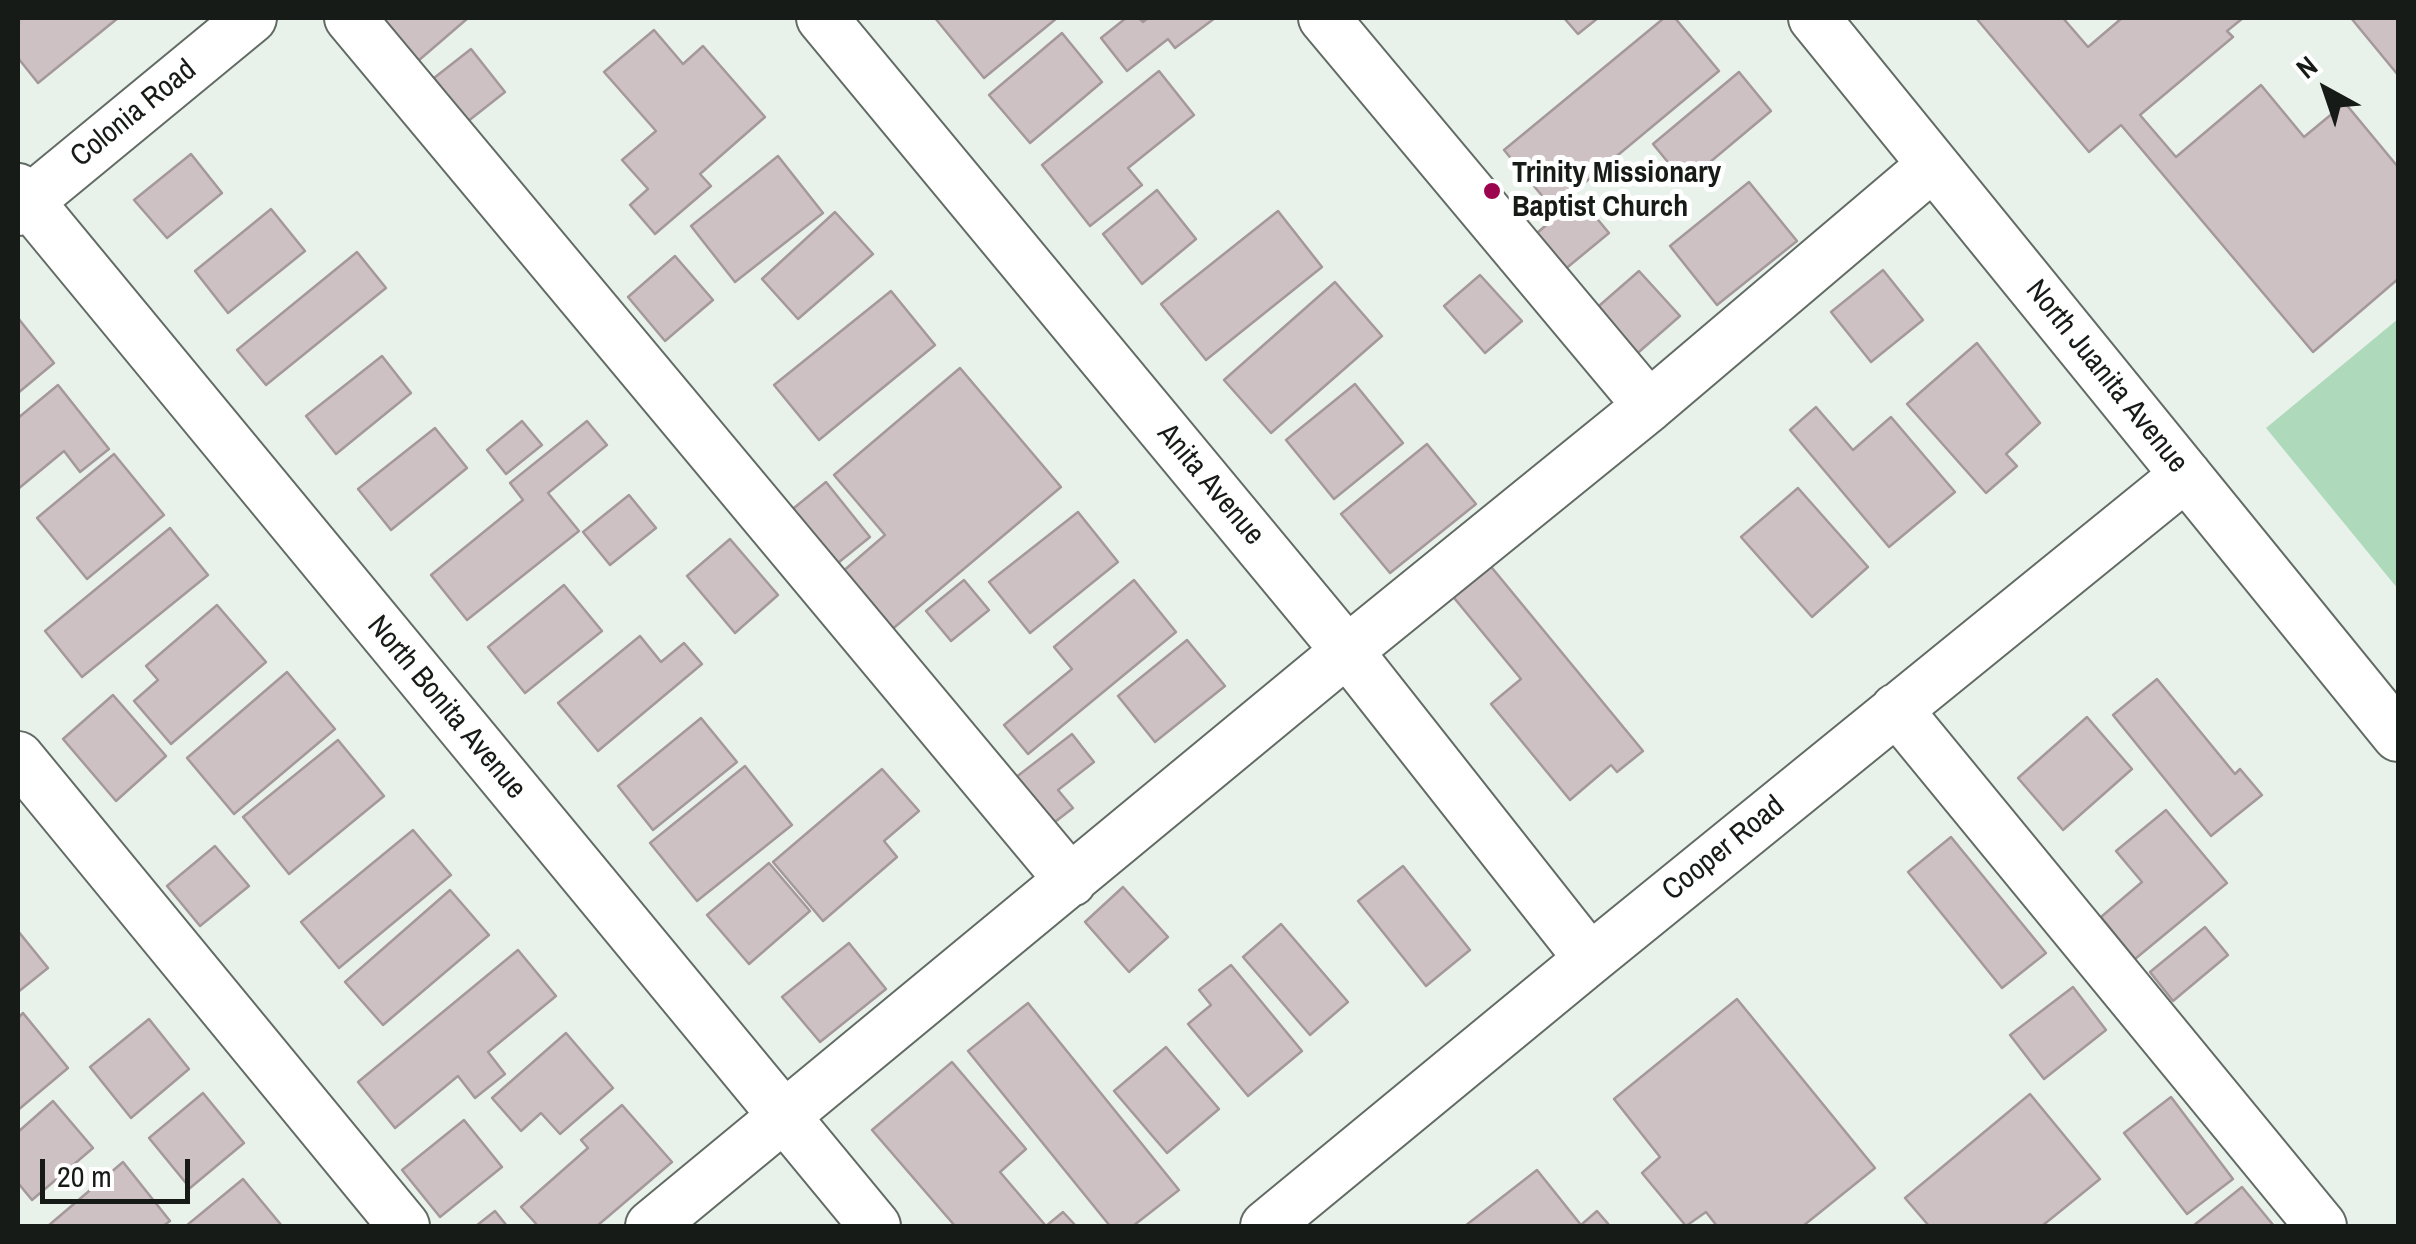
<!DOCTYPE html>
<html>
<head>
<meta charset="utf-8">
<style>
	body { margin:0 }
	#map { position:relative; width:2416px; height:1244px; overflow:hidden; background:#e8f2ea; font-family:"Archivo Narrow",sans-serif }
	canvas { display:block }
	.frame { position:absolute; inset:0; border:20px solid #171b18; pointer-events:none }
	.north { position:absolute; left:2276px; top:40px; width:100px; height:100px; -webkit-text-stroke:8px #fff; paint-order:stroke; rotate:320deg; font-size:28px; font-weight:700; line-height:40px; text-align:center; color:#171b18 }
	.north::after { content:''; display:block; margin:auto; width:35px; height:45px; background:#171b18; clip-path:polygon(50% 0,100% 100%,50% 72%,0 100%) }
	.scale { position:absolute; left:40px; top:1159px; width:150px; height:45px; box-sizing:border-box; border:5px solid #171b18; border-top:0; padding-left:12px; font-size:30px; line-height:35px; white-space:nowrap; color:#171b18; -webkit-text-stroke:8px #fff; paint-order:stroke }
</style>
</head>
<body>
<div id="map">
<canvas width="2416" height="1244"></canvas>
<div class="frame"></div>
<div class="north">N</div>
<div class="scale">20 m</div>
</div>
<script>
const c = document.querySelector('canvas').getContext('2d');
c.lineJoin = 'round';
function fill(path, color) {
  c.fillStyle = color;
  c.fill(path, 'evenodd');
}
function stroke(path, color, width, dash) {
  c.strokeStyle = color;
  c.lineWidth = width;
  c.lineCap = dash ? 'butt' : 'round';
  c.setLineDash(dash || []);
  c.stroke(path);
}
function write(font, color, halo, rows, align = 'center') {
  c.font = font + ' "Archivo Narrow",sans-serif';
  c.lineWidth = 10;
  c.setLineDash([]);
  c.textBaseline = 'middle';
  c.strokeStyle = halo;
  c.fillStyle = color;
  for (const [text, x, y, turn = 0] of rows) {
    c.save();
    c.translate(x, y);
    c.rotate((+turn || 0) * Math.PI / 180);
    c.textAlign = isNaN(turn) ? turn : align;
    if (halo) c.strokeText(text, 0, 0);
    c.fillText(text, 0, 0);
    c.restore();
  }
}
const green = new Path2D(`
	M2398,319V589L2266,428Z`);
const building = new Path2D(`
	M19,18H118L38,83L18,58Z
	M368,18H468L411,67Z
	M935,18H1057L984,78Z
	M1126,18H1139L1143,22L1148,18H1215L1175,48L1168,39L1127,71L1101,38Z
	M1564,18H1598L1578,34Z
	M1664,18H1675L1719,71L1553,209L1504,150Z
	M1976,18H2063L2088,47L2122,18H2243L2227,31L2233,37L2140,115L2176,157L2261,85L2304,137L2345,103L2398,167V279L2313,352L2121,125L2089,152Z
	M2351,18H2398V75Z
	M654,30L683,64L703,46L765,117L700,174L711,186L655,234L630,205L648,189L622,160L656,131L604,72Z
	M1062,33L1102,82L1030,143L989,95Z
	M471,49L505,92L467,122L434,78Z
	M1159,71L1194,115L1128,168L1142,185L1090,226L1042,165Z
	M1739,72L1771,111L1685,183L1653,144Z
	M191,154L222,193L167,238L134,200Z
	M778,156L823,213L735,282L691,226Z
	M1749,182L1797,241L1717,305L1670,246Z
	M1157,190L1196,239L1142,284L1103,234Z
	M1579,197L1609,233L1552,280L1523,245Z
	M271,209L305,251L228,313L195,271Z
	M1278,211L1322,267L1206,360L1161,304Z
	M835,212L873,254L798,319L762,279Z
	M357,252L386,288L266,385L237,350Z
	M675,256L713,300L665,341L628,297Z
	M1883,270L1923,320L1871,362L1831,312Z
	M1639,271L1680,316L1632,358L1592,312Z
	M1480,275L1522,321L1485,353L1444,306Z
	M1335,282L1382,336L1271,433L1224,380Z
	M891,291L935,345L819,440L774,385Z
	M18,318L54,363L18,393Z
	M1977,343L2040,423L2006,454L2017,466L1986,493L1907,404Z
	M382,356L411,393L336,454L306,416Z
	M960,368L1061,487L883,637L834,579L885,535L834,475Z
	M1355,384L1403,443L1334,499L1286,440Z
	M58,385L109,449L80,472L64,451L18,489V418Z
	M1816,407L1853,450L1891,417L1955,492L1889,547L1790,430Z
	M522,421L542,445L506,474L487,450Z
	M587,421L607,445L548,493L579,531L467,620L431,575L523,500L510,483Z
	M435,428L467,468L391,530L358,489Z
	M1427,444L1476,504L1390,573L1341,514Z
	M114,454L164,515L87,579L37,518Z
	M826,482L870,537L828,571L784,516Z
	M1798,488L1868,567L1812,617L1741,537Z
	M629,495L656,528L610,565L583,532Z
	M1078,512L1118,562L1030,633L989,582Z
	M170,528L208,575L82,677L45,631Z
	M730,539L778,595L735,633L687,576Z
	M1488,563L1643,751L1617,772L1611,765L1570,800L1491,704L1521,679L1450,593Z
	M964,580L989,610L951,641L926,611Z
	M1134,580L1176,632L1028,754L1004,725L1072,669L1054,647Z
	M564,585L602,631L525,693L488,647Z
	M217,605L266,662L171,744L134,701L158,680L146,666Z
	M640,636L661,662L684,643L702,664L598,751L558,703Z
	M1187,640L1225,686L1155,742L1118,696Z
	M287,672L335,729L234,814L187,758Z
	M2157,679L2235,774L2240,769L2262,795L2211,836L2113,715Z
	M113,695L166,756L116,801L63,739Z
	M2087,717L2132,769L2063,830L2018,778Z
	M701,718L737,762L653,830L618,786Z
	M1072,734L1094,762L1058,790L1073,808L1038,835L1002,788Z
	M338,740L384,796L289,874L243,817Z
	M745,766L792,825L697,901L650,843Z
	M882,769L919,811L884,841L897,857L823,921L773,862Z
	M2166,810L2227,883L2135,959L2101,917L2142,882L2116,851Z
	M413,830L451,875L339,968L301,922Z
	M1951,837L2046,953L2002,988L1908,872Z
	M215,846L249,886L200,926L167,886Z
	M769,863L810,911L749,964L707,915Z
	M1403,866L1470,950L1426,986L1358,901Z
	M1123,887L1168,937L1129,972L1085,922Z
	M450,890L489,935L383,1025L345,982Z
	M1281,924L1348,1002L1310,1035L1243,957Z
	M2205,927L2228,955L2173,1001L2150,972Z
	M18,931L48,968L18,992Z
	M849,943L886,989L820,1042L782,997Z
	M518,950L556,996L488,1052L505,1074L475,1098L458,1076L395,1128L358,1082Z
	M1231,965L1302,1051L1248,1096L1188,1024L1211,1005L1199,990Z
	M2073,987L2106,1030L2044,1079L2010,1035Z
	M1737,999L1875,1168L1803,1226H1717L1706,1212L1686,1226L1642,1173L1660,1157L1614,1099Z
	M1028,1003L1179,1190L1133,1226H1110L968,1051Z
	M23,1013L68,1068L18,1110V1018Z
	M149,1019L189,1069L131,1118L90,1067Z
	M566,1033L613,1088L560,1134L541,1113L521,1131L492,1098Z
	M1166,1047L1219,1109L1167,1153L1114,1091Z
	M952,1062L1026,1149L1000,1172L1046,1226L1063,1212L1076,1226H955L872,1130Z
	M203,1093L244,1143L190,1188L149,1138Z
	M2030,1094L2100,1179L2042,1226H1929L1905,1198Z
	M2171,1097L2233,1179L2187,1214L2124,1133Z
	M53,1101L93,1148L32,1200L18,1183V1132Z
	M622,1105L672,1162L597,1226H538L521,1207L588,1148L581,1140Z
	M464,1120L502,1167L440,1217L402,1170Z
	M123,1162L170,1221L163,1226H48Z
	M1537,1170L1581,1225L1597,1211L1610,1226H1465Z
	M243,1179L282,1226H186Z
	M2242,1187L2274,1226H2193Z
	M495,1211L507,1226H476Z`);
const minor = new Path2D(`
	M350,18L1071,881
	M822,18L1347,651L1590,959
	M1324,18L1649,406
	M1814,18L2398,736
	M18,189L875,1226
	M18,210L251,18
	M1896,709L2321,1226
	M18,757L404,1226
	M651,1226L1347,651L1649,406L1933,165
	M1266,1226L1590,959L2186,475`);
const markers = [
	[1492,191,10,"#9d044e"]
];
const streetNames = [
	["Colonia Road",134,114,-39],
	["North Juanita Avenue",2106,377,51],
	["Anita Avenue",1210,485,50],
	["North Bonita Avenue",446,708,50],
	["Cooper Road",1724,849,-39]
];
const poiNames = [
	["Trinity Missionary",1512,174],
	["Baptist Church",1512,208]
];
fill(green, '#afd9bb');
fill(building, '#cec1c4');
stroke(building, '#a5989b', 2.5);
stroke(minor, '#626b64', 54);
stroke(minor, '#fff', 50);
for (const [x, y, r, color] of markers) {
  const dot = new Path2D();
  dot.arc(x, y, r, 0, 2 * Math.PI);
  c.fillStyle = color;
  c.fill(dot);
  stroke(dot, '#fff', 4);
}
write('30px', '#171b18', '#fff', streetNames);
write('bold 30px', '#171b18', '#fff', poiNames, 'left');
</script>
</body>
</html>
